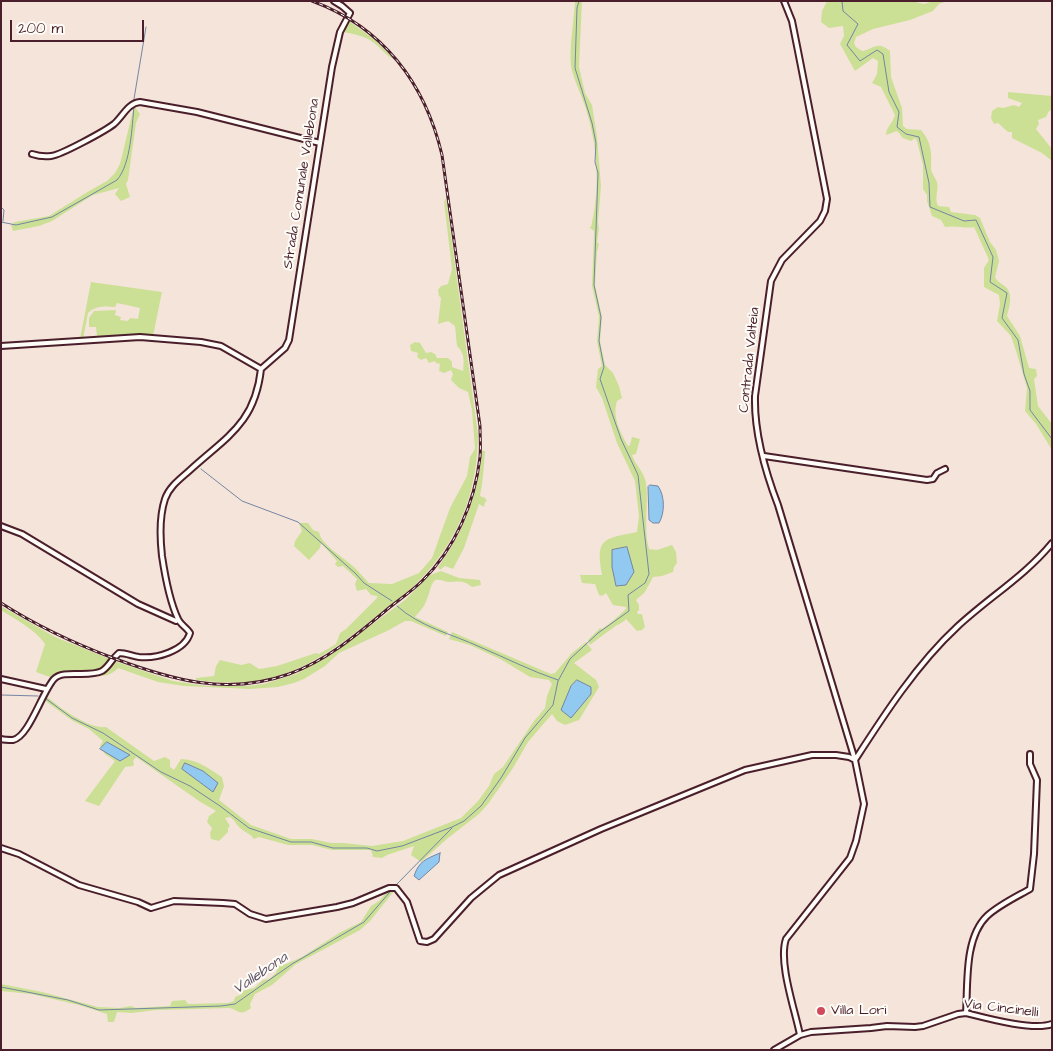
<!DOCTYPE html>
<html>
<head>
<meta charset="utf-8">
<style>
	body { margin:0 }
	#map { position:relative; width:1053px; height:1051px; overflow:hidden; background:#f5e4da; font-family:"Architects Daughter",sans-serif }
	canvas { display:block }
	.frame { position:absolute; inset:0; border:2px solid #4a1f2b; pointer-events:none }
	.scale { position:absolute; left:10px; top:20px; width:134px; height:22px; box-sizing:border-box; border:2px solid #4a1f2b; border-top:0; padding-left:6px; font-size:15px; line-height:18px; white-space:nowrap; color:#4a1f2b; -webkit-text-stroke:4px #fdfcf7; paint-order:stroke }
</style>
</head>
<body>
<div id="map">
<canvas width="1053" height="1051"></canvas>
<div class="frame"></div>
<div class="scale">200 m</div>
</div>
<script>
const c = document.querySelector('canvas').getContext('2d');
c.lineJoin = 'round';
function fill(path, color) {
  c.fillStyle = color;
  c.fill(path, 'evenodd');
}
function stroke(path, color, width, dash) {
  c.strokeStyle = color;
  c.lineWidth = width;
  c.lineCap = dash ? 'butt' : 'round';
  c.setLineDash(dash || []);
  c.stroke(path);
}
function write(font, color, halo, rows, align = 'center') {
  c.font = font + ' "Architects Daughter",sans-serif';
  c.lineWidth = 4;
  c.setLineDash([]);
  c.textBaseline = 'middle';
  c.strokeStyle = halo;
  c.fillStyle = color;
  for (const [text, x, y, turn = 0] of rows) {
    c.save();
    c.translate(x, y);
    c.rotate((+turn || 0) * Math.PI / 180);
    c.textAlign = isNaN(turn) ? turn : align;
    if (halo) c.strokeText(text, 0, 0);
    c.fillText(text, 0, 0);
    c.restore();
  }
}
const green = new Path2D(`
	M575,1H582L579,67L585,93L592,105L597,137L601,186L598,222L599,228L597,242L599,244L597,252L595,285L602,317L600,341L605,365L613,373L619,386L622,398L617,401C612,417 620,431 628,446L630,445L632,437L640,439L636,454L632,455C635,465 644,471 646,483C649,505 643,527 649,549L657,550L672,545L676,552L677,563L674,567L673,572L662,576L653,577L645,592L636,600L639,605V610L637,612L638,614H642L645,627L642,630L637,631L626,619C622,624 617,624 613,628C605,634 597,639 590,645L588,640L600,628L602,629C611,623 618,616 626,609V607L613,605L606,593L602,596L599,595L595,584L582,583L580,575H602C595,537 604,539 637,532L639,516L635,481L617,443L602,398L596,387L598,369L602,366L597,342L599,317L592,286L594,231L589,227H591C600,192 598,148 587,113C583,97 574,82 571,66C569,47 574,21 575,1Z
	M827,1H911L924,4L933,1H947L939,4L933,11L910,20L873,29L856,37L854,43L856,47L862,51C874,49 877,40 890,51L891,77L902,108L903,126L907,129L921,130C931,141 932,153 931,167C931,173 935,177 937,182C939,190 934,198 938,206L949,207L951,212L975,215L980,218L990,242L996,250L999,261L995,277C998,283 1003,284 1007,288C1013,296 1009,308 1007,316L1020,336L1029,368L1036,369L1037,376L1034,379L1038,406L1052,424V450L1036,424L1025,411L1027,388L1017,354L1011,336L997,321L1000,304L999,295L984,287V268L989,260L974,227C965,229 956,225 945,227L941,220L932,216L927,201V195L923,189V165L917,141L915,138L911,141L903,138L897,131L886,135C886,127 893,123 895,115L881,87L872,83L877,74L878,61L873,58L855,71L840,44L844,36L843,26L829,28L821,22L822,11Z
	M349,21L374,39L394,59C386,56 381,48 374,43C365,36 354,34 343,32Z
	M1008,92L1052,96V110L1049,111L1046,117L1038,120L1039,124L1036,129L1052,149V161L1042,153L1012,138V132H1008L998,123L994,124L991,118L992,111L998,107L1003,108L1014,105L1019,107L1022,103L1008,98Z
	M134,106L140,114L136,123L128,180L126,184L130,197L121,201L115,194L119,188L93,195L52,221L39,226L13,231L11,225L15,222L49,216L89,191L107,181L115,173L120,164Z
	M446,198L478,435C477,493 459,540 418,582C406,594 392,603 379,614C340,646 298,678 246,682C229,683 213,682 196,680V678L214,676L216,666L220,660L241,665L250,663L259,669L277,666L316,653L319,654L336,644L340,633L346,629L377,598V596L371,595L366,589L357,591L355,584L357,579L343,566L338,567L335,564L337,561L321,543L320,548L309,560L294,546L295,541L302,531L299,523H308L313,530L319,532C320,544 346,559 355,568C360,573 364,578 369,583L392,584L402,580L419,573L432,558L450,508L467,476L470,457L475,449L472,410L468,392L459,388L451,380L453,374L451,370L444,373L439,371L440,364L436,363L435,361L429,363L426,358L421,360L417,357L418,353L411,351L410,345L415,342L420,343L426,353L431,352L435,354L437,358H448L452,362V367L463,371C464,362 465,353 457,346L455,326L448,321L438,324L441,298L439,296L438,290L441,286L448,284L452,269L444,202Z
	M91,282L162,292L153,336H97L96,327H89V318L94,311L116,310L115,315L121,317L120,320L128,321L130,318L138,319L140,308L117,303L115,307C105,306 95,306 88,313L83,339H80Z
	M482,451H485C484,466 483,481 480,496L485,498L487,501L485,502L484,507L479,504L464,548L453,569L445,566L440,570L438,567C464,532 478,494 482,451Z
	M441,571L459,578L480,580L481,585L472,587C462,579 458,582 448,582C443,581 440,579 435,580C430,585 430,593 427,599C425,606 420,611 415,617L448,632L446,636L411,621H405L389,630L339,653L325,666L304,679L294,683L278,687L250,689L184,686L158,682L118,668C102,687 71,665 50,677L36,672L45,644C36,630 15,619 1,610V606L55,637L120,663L173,681L207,686H247L264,684L296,674L331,655L405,600L430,575Z
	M452,632L551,674L555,673L572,653L586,642L592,650L574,663L596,680L599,687L579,720L565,725L557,721L552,714L528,742L513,768L488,804L479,814L448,838L421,862L411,855L414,846L387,855L382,858L373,857L371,850H332L312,845H288L259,837L254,839C250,833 244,832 239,827C235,823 235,820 230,817L225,818L230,826L228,828V832L219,841L211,839L210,833L212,828L207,822L209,816L216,811L199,801L136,757L133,761L134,764L133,766L125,767L99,806L85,801L115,761L105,754L100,746L103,741L89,729L73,721L44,700L46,696C59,707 88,729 106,727L154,761L165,757L170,760V767L174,770L181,759C197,759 209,769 222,777L224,786L219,800L251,825L291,839H312L331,843H343L372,846L403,841L461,818L478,801L489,786L494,774L503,767L534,721L545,708L547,696L552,684L549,680L530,677L502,660L470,645L449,639Z
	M389,890H395L370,921L360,930L296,964L272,985L255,994L250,1004L251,1008C239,1017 240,1010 229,1008L156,1010L132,1013L117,1012L114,1022H108L107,1014L79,1005L31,994L1,991V984L42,992L98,1007L120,1008L131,1006L136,1008L170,1006L172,1001L185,1000L188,1004L228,1003L234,1001L235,997L242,994V991L254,988L263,980L269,979L276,973L279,965L286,964L302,957L339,933L361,922L371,906L379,901Z`);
const water = new Path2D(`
	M650,485L658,486C665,496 665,513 659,523H653L649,520L648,487Z
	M627,547L634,572L626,585L616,586L612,567V550Z
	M577,680L591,687V694L571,718L561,710L571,686Z
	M107,742L130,755L120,761L100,749Z
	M185,763L203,771L218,783L213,792L182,769Z
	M440,853L439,862L419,880L414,876C419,861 426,859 440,853Z`);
const stream = new Path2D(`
	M842,1L843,11L858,24L847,45L860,61L877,50L883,54L889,92L899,112L897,127L906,134L919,137L929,183L930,207L964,221L976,220L993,257L990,282L1007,293L1002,318L1018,340L1024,374L1030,391V410L1052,439
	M134,99L146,27
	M1,207L4,210L3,221
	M1,222L16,225L52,217L117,180C131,164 132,126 134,106
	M201,469L242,501L298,522L356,574L364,583L392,601
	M397,606C420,627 452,634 480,647C506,658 531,671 558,680
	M1,695L38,696
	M45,698L72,718L103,733L161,772L190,786L220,806L249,828L291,842H311L333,848H367L377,851L402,846L452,827L464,821L481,806L501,778L525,738L553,705L558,681L570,659L598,633L629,611L628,595L645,583L649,574L638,475L621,439L600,379L604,367L599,341L601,317L594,285L598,173L595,162L596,143L592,123L575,68L577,8L579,1
	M1,987L68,1000L99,1010L221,1006L235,1004L292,964L364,922L396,885L452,828`);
const minor = new Path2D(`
	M784,1L792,21L798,51L827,199L825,211L820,221L782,260L771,281L755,396C754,433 765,471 778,505L855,760L864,804L856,841L850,858L786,939C778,962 795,1010 800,1035
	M32,154C38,156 44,157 51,156C61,155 105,131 114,124C123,116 128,103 140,102L197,112L320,143
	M1,346L140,337L201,342L221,346L261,369
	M261,369L285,348L289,340L332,67L340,32L350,13L342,6L334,1
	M764,456L927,480L933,479L937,473L945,469
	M1,526L22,534L138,604L176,621L178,619
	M115,657L119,653C126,653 132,656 139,657C156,659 185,651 190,633C187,628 180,624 178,619C169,600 165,576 162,556C160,538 159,517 165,499C169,487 180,479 189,471C226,437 255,424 261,369
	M1,679L46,689
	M1,739C5,740 10,740 13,740C29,737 42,692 54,679C63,669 88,678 102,671C107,668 110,663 113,659
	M1,848L19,854L79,885L138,902L151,908L174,901L223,903L235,904L250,914L266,919L337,907L353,903L389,888H396L407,902L420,941L427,942L434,939L471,898L499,875L601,829L745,770L812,755H836L849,757L855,760C884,715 917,664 957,627C988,598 1025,576 1052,543
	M966,1013C968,984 964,938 987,916C999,905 1016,897 1030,889L1034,854L1037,780L1030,764V754
	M774,1050L800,1035L811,1032L871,1028L887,1026L915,1027L923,1026L958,1014L966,1013C986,1018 1033,1031 1052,1024`);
const rail = new Path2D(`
	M1,603C37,626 73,643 113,658C172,680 227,696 289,674C328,660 359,633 390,607C400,599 412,591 422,581C455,549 475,502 480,457C481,447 480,436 480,426L442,155C425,83 383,27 312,1`);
const markers = [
	[821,1011,5,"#d1495b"]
];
const streetNames = [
	["Strada Comunale Vallebona",302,184,-81],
	["Contrada Valteia",750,360,-84],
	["Via Cincinelli",1001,1009,7]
];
const poiNames = [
	["Villa Lori",831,1011]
];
const waterNames = [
	["Vallebona",261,974,-34]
];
fill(green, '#cce095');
fill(water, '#92c9f1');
stroke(water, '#7585a2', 1);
stroke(stream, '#7585a2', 1);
stroke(minor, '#4a1f2b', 8);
stroke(minor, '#fdfcf7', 4);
stroke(rail, '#4a1f2b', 3);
stroke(rail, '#fdfcf7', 1, [4]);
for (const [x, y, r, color] of markers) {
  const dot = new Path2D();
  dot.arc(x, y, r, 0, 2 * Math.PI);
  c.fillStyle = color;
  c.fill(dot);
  stroke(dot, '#fdfcf7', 2);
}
write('14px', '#4a1f2b', '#fdfcf7', streetNames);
write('14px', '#4a1f2b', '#fdfcf7', poiNames, 'left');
write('italic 15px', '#605266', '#fdfcf7', waterNames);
</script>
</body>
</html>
